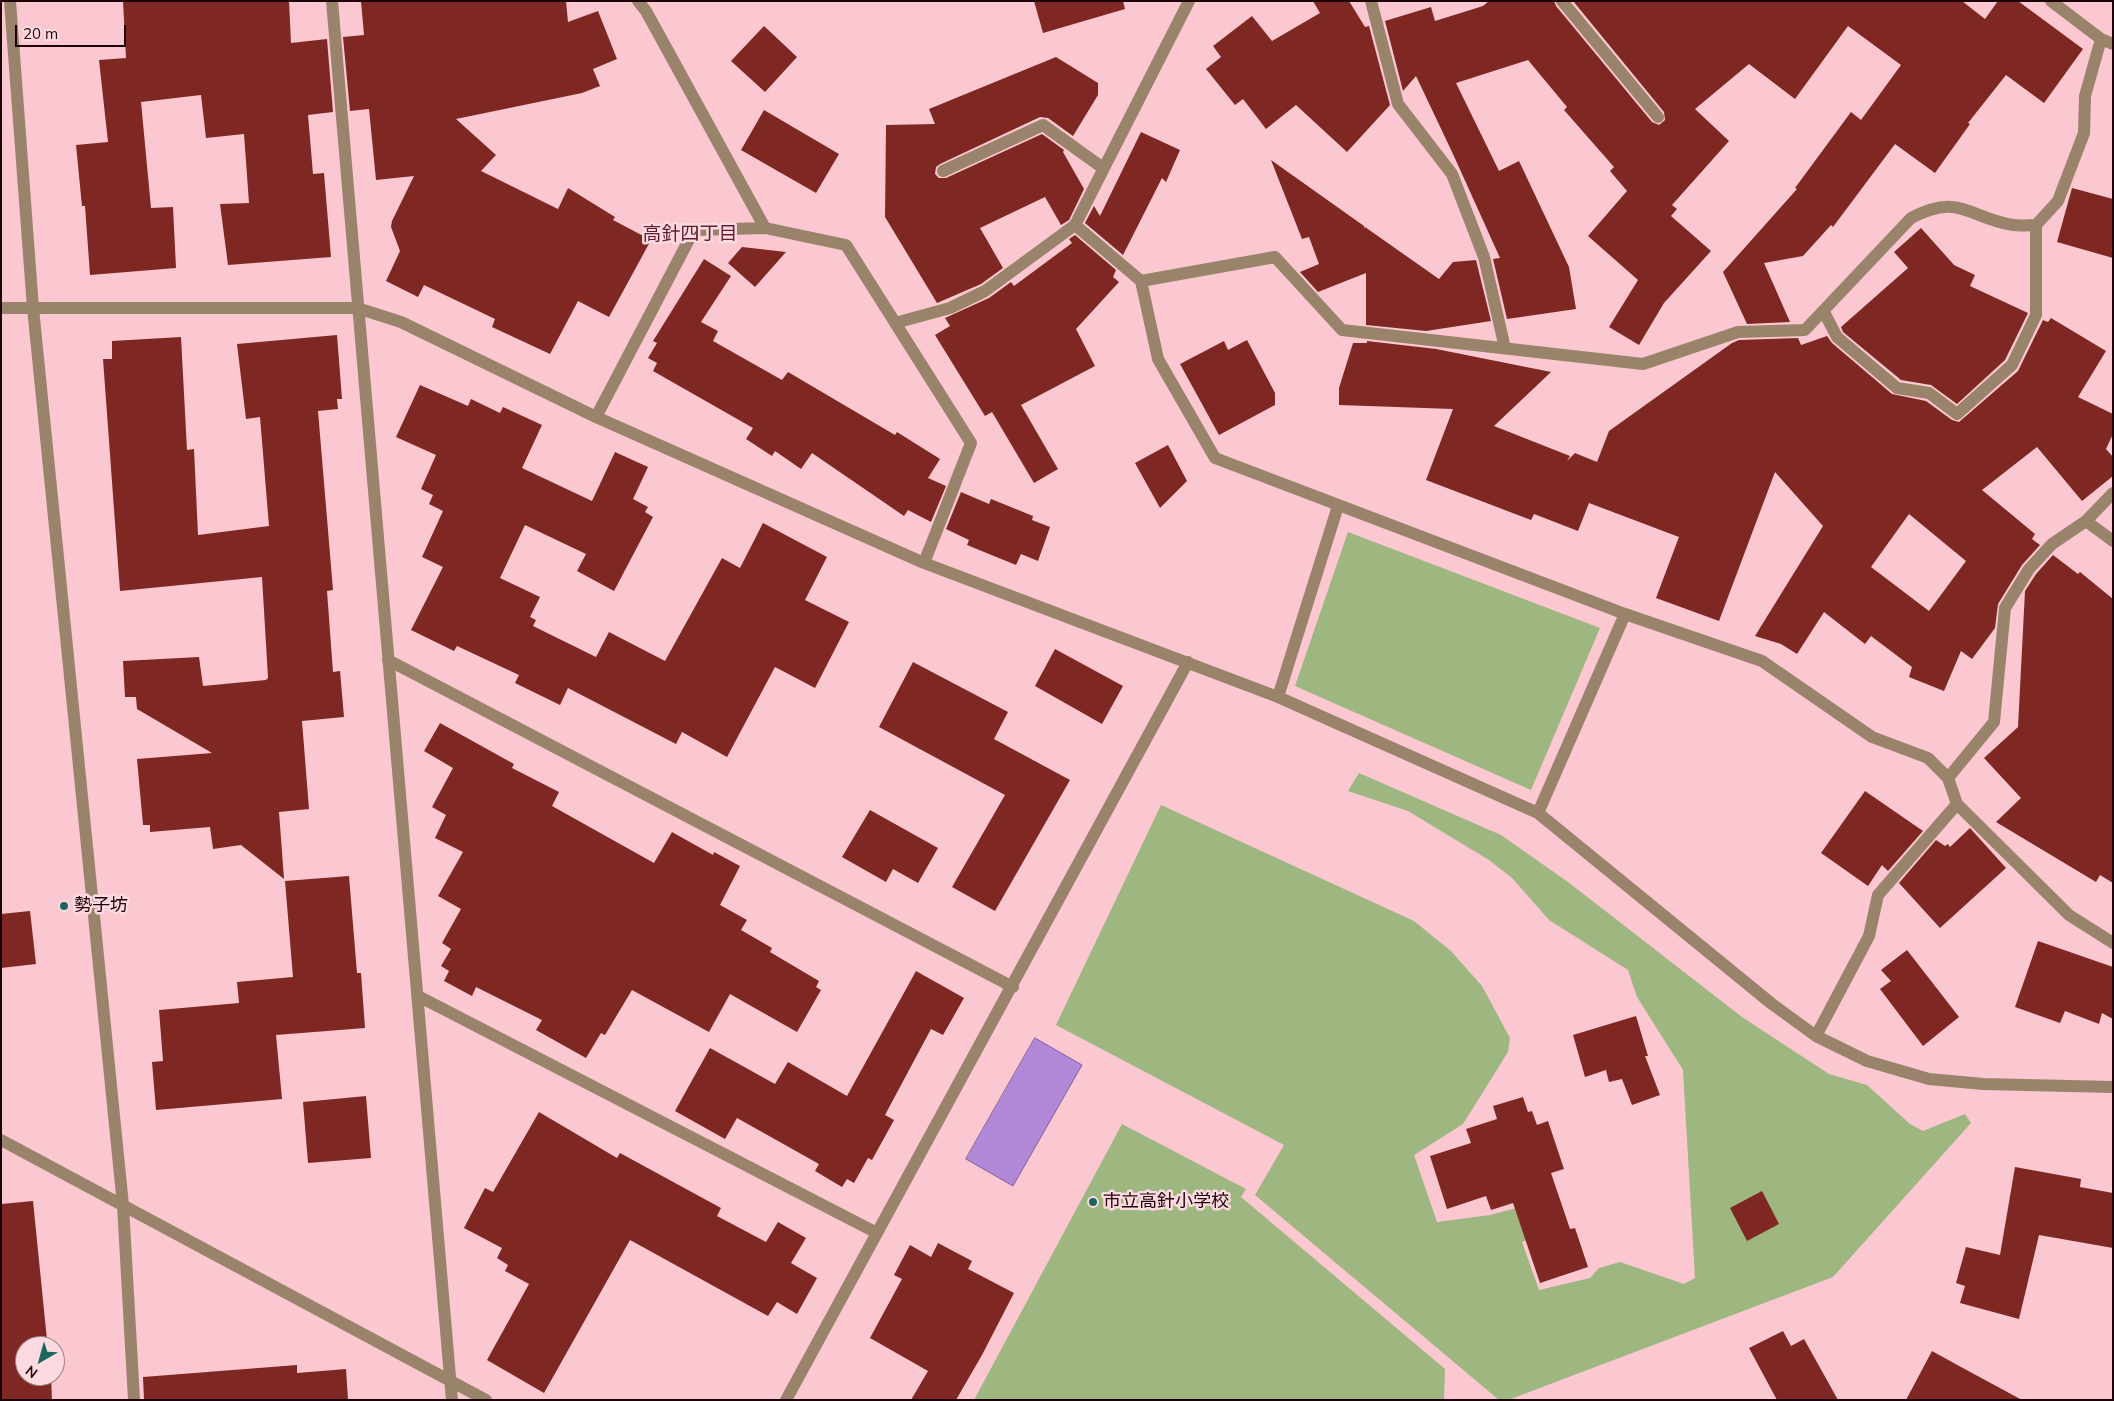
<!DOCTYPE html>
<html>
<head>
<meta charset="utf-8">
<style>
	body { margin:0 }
	#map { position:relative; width:2114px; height:1401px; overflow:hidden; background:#fbc7d0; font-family:Mulish,sans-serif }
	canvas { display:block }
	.frame { position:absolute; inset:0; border:2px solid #1d0309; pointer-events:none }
	.north { position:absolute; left:15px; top:1336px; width:50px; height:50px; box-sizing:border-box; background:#fddadf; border:1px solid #a38489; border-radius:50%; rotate:218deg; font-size:14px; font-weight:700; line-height:20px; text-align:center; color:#1d0309 }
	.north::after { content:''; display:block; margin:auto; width:18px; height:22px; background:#1b6660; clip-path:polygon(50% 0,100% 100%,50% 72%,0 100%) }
	.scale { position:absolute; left:15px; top:25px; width:111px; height:22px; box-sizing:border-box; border:2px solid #1d0309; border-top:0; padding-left:6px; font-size:15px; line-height:18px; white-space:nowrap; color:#1d0309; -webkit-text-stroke:4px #fddadf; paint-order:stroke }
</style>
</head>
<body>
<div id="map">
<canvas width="2114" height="1401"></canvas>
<div class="frame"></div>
<div class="north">N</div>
<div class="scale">20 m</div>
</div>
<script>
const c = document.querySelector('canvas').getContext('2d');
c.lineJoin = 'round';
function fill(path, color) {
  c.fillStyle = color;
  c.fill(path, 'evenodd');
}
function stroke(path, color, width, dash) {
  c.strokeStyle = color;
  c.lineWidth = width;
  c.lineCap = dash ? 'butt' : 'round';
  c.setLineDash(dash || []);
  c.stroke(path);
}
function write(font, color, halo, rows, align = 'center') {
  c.font = font + ' Mulish,"Noto Sans JP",sans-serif';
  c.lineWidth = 5;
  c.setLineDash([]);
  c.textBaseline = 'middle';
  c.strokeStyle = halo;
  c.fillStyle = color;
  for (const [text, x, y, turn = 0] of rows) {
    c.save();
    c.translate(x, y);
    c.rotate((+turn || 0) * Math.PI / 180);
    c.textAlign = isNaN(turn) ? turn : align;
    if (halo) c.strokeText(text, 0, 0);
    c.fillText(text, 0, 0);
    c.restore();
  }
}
const green = new Path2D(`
	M1348,532L1600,628L1531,790L1295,686Z
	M1359,773L1501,835L1568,882L1742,1017L1829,1074L1867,1085L1910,1124L1923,1131L1965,1114L1971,1123L1833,1277L1508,1400H1499L1255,1195L1284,1145L1056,1025L1161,805L1414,921L1451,951L1482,986L1510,1038L1508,1052L1463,1124L1414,1155L1437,1222L1490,1215L1558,1197L1563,1225L1522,1242L1539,1290L1590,1278L1599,1268L1620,1262L1684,1284L1695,1278L1683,1070L1637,997L1628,970L1549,920L1512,878L1489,860L1408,811L1348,791Z
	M1122,1124L1246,1189L1241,1197L1445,1369L1444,1400H974Z`);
const water = new Path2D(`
	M1035,1038L1082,1065L1013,1186L966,1159Z`);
const building = new Path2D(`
	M123,1H289L291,43L327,39L333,112L308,115L313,174L324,173L331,257L228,265L220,204L249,203L244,134L206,138L201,95L141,102L151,208L173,207L176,268L90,275L85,206H82L76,145L108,142L99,60L126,58Z
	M361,1H566L568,22L598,11L617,59L593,69L600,86L582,93L456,119L496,155L481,171L558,209L568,188L615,217L613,220L651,240L609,317L578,301L550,354L492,327L495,319L424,285L418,297L386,281L400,251L391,227L392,221L414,176L376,180L369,109L350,111L343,37L364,35Z
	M1034,1H1123L1125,9L1043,33Z
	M1313,1H1349L1365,27L1369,26L1390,105L1347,152L1296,105L1266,129L1243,99L1235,105L1206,69L1221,57L1213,46L1252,16L1272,41L1320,13Z
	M1489,1H1554L1556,6L1652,122L1659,125L1665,120L1664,112L1573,1H1962L1985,19L1998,1H2018L2083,49L2044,103L2006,75L1968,123L1970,124L1935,173L1895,144L1833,227L1831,225L1803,256L1764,263L1790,322L1747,324L1723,272L1797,189L1795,188L1851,112L1861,120L1901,65L1848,26L1795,99L1749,64L1695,109L1729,141L1672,205L1677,209L1671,216L1711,251L1664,303L1639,345L1609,327L1638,280L1588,236L1627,191L1610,171L1614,167L1564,110L1567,107L1528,60L1456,83L1499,171L1519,161L1569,267L1576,309L1507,319L1493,259L1500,258L1453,154L1416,76L1403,91L1385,21L1431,7L1435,21L1483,6Z
	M764,26L797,57L765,92L731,61Z
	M1056,57L1098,83V95L1073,136L1048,118L1040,117L940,164L936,167L935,174L939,178H946L1042,134L1064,150L1063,152L1084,189L1069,220L1061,225L1045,197L980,228L1003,268L981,284L937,303L885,217L886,125L935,124L929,109Z
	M764,110L839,154L816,193L741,150Z
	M1141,132L1180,150L1166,182L1162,178L1123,255L1085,223L1094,206L1100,216Z
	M1271,160L1364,226L1365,229V227L1439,279L1453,262L1476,260L1491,321L1426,331L1366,325V273L1318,292L1300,272L1319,264L1309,237L1302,239Z
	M2072,188L2113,199V258L2057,242Z
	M1921,228L1954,265L1975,275L1970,286L2028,313L2005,360L1957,404L1931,385L1901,380L1843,332L1841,327L1908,268L1894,252Z
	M1075,235L1116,270L1113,277L1119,282L1076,329L1095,366L1021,405L1058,469L1034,483L992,412L985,416L935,335L950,326L945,318L989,298L1011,282L1014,286L1072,243L1069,239Z
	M742,247L786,252L755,287L728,263Z
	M704,259L731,276L701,322L718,331L713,341L782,380L788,372L895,435L897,432L940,459L928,478L946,486L931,522L908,510L904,516L812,453L801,469L775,451L772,456L746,439L753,428L653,371L657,363L648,358L657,343L653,341Z
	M2051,318L2106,351L2078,397L2113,414V434L2106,449L2113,457V476L2082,501L2037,447L1982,490L2035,534L2032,539L2040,545L2022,565L1998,604L1995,628L1972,659L1961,651L1944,691L1909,677L1912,667L1871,636L1865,644L1824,612L1797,654L1781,644L1755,636L1823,526L1775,472L1719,621L1656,598L1679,537L1589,503L1578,531L1534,514L1531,520L1426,480L1453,409L1339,405V388L1353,343H1367V341L1436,349L1551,372L1494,426L1570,456L1567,461L1575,453L1597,462L1609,431L1732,343L1739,340L1798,338L1801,345L1827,336L1832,343L1892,394L1926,401L1952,420L1959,422L2018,371L2043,320L2048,322ZM1909,514L1966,561L1929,611L1871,567Z
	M337,335L342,399H337L338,409L318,411L333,590L327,591L333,672L340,671L344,717L302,721L309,809L279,812L284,879L241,845L213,849L210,827L150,832V825H143L137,759L212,753L137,709L136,697H125L123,661L199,657L203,686L266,680L268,678L262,577L120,591L103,359H112V341L181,337L187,450L194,449L198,535L269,526L260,417L246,419L237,344Z
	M1247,340L1275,393V405L1219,435L1180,364L1224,341L1228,350Z
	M420,385L468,406L471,399L500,413L503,407L542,425L522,468L592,501L615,452L648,467L633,499L648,507L645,512L653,517L614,591L577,571L586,554L525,525L500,578L540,597L530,617L536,620L533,626L596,657L609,632L665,661L722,558L740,568L763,523L827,557L805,600L849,622L815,688L775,667L727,757L682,732L676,744L568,688L560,705L515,683L519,675L457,646L454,651L411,630L443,567L422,557L443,511L429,504L433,495L421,489L436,455L396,437Z
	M1168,445L1187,481L1160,508L1135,463Z
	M961,492L989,504L991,499L1033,516L1032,520L1050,527L1038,561L1021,554L1016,565L967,545L969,540L946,529Z
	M2053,555L2078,574L2080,572L2113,599V883L2100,875L2096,882L1996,822L2021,798L1984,758L2018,727L2025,591L2036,574Z
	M1055,649L1123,686L1102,724L1035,686Z
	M913,662L1008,712L994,739L1070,780L995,911L952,887L1005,795L879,727Z
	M440,723L514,764L512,768L559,792L552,806L654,863L672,832L713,855L714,852L740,866L720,905L747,920L741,930L772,948L770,952L819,981L816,987L821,990L797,1032L730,994L709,1032L632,990L605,1035L601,1033L586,1058L536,1030L542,1020L476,987L472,996L444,981L449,971L441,966L451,949L442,943L461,909L438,896L463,852L435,838L446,815L432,807L453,768L424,751Z
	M1865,791L1923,831L1888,871L1882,865L1868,886L1821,853Z
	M870,810L938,848L918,883L893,869L886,882L842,857Z
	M1970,828L2006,868L1940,928L1899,883L1936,840L1945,846L1948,844L1950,847Z
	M349,876L357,973H361L365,1028L276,1035L282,1099L156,1110L152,1062L163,1061L159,1010L239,1003L237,982L293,977L285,881Z
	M30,911L36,964L1,968V914Z
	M2038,941L2113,967V1019L2102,1013L2099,1024L2065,1011L2060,1023L2015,1007Z
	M1907,950L1959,1017L1923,1046L1880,989L1891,981L1881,970Z
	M916,971L964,998L943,1035L931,1029L885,1115L894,1120L872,1160L868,1158L854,1183L847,1179L842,1187L815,1171L819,1164L737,1118L725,1139L675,1111L710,1048L775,1084L788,1062L847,1096Z
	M1636,1016L1648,1056H1645L1660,1095L1632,1105L1622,1079L1609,1082L1606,1070L1585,1077L1573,1035Z
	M366,1096L371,1158L308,1163L303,1102Z
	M1523,1097L1528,1112L1532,1111L1537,1125L1548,1121L1564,1169L1551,1173L1570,1229L1575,1228L1588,1267L1540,1283L1513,1203L1491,1210L1486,1196L1447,1209L1430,1156L1471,1143L1466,1129L1497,1119L1493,1106Z
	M539,1112L617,1158L620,1153L721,1208L717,1216L766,1242L778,1222L806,1238L791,1263L817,1278L797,1314L777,1302L768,1316L630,1240L544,1393L487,1360L529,1284L505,1271L508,1265L497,1258L502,1248L464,1228L485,1188L493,1192Z
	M2015,1167L2081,1179L2080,1187L2113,1193V1248L2039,1235L2019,1319L1960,1303L1965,1286L1956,1283L1966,1247L2000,1255Z
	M1762,1191L1779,1224L1747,1241L1730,1208Z
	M33,1201L47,1340H50V1346H25V1376H51L52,1400H1V1204Z
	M938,1243L972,1261L968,1269L1014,1293L982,1355L956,1400H911L928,1371L870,1338L902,1279L894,1275L910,1245L931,1257Z
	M1783,1331L1791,1346L1804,1339L1838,1400H1777L1749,1348Z
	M1932,1351L1961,1367L2022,1400H1906Z
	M297,1365V1373L346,1369L348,1400H144L143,1377Z`);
const minor = new Path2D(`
	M10,1L33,308L123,1205L134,1400
	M332,1L452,1400
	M638,1L646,11L765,228
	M1371,1L1398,104L1452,174L1484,257L1505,348
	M1562,1L1658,117
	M2051,1L2101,39L2113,44
	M943,171L1043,125L1103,168
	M1075,225L1141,281L1275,257L1342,330L1643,364L1738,332L1805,330L1911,218C1960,192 1968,218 2013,225C2020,226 2029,225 2036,225L2058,201L2084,133L2085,96L2101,39
	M1141,281L1158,359L1215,458L1625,614L1762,661L1872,737L1928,758L1948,778L1957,804L2069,915L2113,943
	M1,308H357L401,322L596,417L924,563L1278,697L1538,813L1772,1004L1816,1036L1867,1061L1929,1079L1983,1084L2113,1087
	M1824,312L1837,337L1897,388L1929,393L1957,414L2012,365L2036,315V225
	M895,323L950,308L985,291L1075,225L1189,1
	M596,417L694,230L765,228L846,245L971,443L924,563
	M2086,521L2113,541
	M388,660L1013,987
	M1278,697L1338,506
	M1948,778L1994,722L2005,608L2029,569L2052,544L2086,521L2113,493
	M1538,813L1625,614
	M418,996L877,1233
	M1816,1036L1869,936L1878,895L1957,804
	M1,1140L486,1400
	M786,1400L1188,662`);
const markers = [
	[64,906,5,"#1b6660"],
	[1093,1202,5,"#1b6660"]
];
const poiNames = [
	["勢子坊",74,906],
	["市立高針小学校",1103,1202]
];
const neighbourhoodNames = [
	["高針四丁目",690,234]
];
fill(green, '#9eb67f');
fill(water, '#b188d8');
stroke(water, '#85609a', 1);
fill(building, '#7f2722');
stroke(minor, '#9a836b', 12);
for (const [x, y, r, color] of markers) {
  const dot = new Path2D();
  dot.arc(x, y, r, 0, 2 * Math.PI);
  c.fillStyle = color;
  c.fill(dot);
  stroke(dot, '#fddadf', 2);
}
write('18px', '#1d0309', '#fddadf', poiNames, 'left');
write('19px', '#621e30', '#fddadf', neighbourhoodNames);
</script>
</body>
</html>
